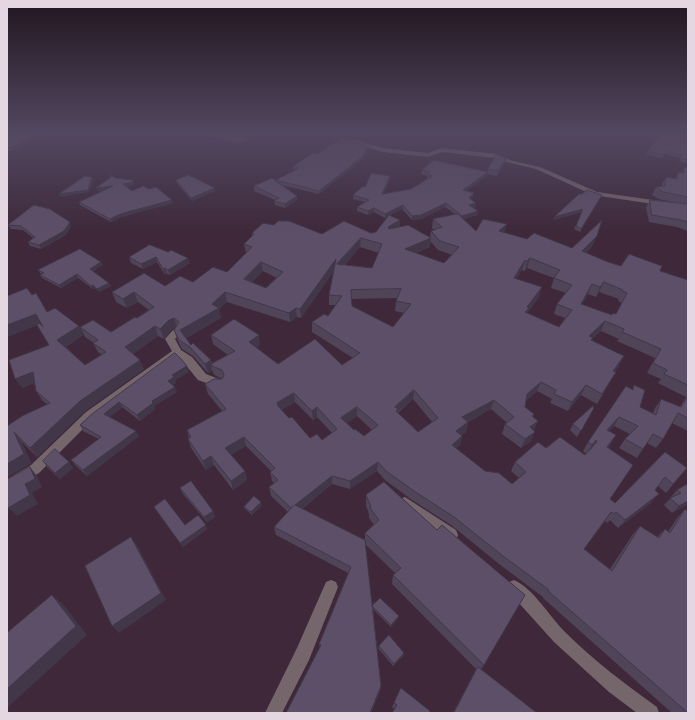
<!DOCTYPE html>
<html>
<head>
<meta charset="utf-8">
<style>
	body { margin:0 }
	#map { position:relative; width:695px; height:720px; overflow:hidden; background:#3e283a; font-family:"PT Sans",sans-serif }
	canvas { display:block }
	.frame { position:absolute; inset:0; border:8px solid #e5d7e2; pointer-events:none }
</style>
</head>
<body>
<div id="map">
<canvas width="695" height="720"></canvas>
<div class="frame"></div>
</div>
<script>
const c = document.querySelector('canvas').getContext('2d');
c.lineJoin = 'round';
function fill(path, color) {
  c.fillStyle = color;
  c.fill(path, 'evenodd');
}
function stroke(path, color, width, dash) {
  c.strokeStyle = color;
  c.lineWidth = width;
  c.lineCap = dash ? 'butt' : 'round';
  c.setLineDash(dash || []);
  c.stroke(path);
}
const minor = new Path2D(`
	M351,139L383,148L428,153L442,148L496,154L510,160L540,167L597,192L660,201L688,207V211L660,205L593,195L536,169L506,162L495,158L442,152L428,157L383,152L349,142L348,141Z
	M176,329L181,332L175,339L181,350L192,357L206,374L224,381L225,384L224,387L220,388L198,380L184,363L177,357L94,418L39,473L7,492V479L31,465L86,412L172,351L165,339L173,330Z
	M405,497L456,530L458,535L456,540L451,541L446,540L400,507L399,503L400,499Z
	M331,580L336,582L338,587L309,660L282,713H265L297,648L326,582Z
	M514,580C533,588 550,617 565,632C593,660 625,684 657,707L659,713H637L609,692L554,642L509,592L507,587L509,582Z`);
const wall = new Path2D(`
	M7,135H35L30,141L12,151H7Z
	M209,135H250L251,138L238,144Z
	M666,135H688V163L679,162L680,158L665,154L662,158L646,154L648,151Z
	M368,149L362,160L319,194L281,185L297,196V200L285,208L275,205L274,201L275,200L254,191V186L276,181V180L296,170L293,169V166L317,154Z
	M506,158L505,163L497,176L487,174V176L466,191L473,197L471,199L475,207L473,208L477,215L463,219L476,231L505,233L527,239L572,248L593,245L586,253L608,262L621,266L660,271L688,280V431L672,423L663,439L656,448L647,443L637,458L619,448L625,439L630,434L614,426L609,431L616,435L608,448L610,499L615,503L665,452L687,468L666,493L658,486L655,490L651,503L618,528L610,520L607,523L605,521L584,549L610,569L633,534L640,526L657,537L665,529L668,532L677,518L685,509L687,713H672L543,598V597L499,564L451,525L412,500L385,480L377,471L350,489L332,484L302,509L365,540V533L374,525L369,518V514L366,506V495L484,665L481,669L537,713H453L474,673L476,669L392,584L393,575L395,573L365,544L372,606L399,616L398,618L391,627L373,609L381,686L380,691L371,713H286L320,647L319,644L348,573L276,535L274,527L288,512L271,496L269,487L274,483L272,481L270,472L271,471L246,446L231,455L245,471L247,480L233,490L214,465L206,470L191,448L188,439L189,438L187,430L222,411L208,394L205,384L222,379L216,376L213,373L212,370L208,373L193,356L182,349L177,339L174,330L175,328L172,329L164,339L158,336L133,354L144,369L85,411L37,457L21,441L31,463L7,477V426L47,404L42,400L36,391L34,383L22,388L49,345L37,325L7,337V296L32,295L47,312L79,326L83,335L66,347L85,365L102,355L98,352L93,343H94L85,337L80,327L111,332L137,318L149,310L138,302L127,308L116,302L112,292L193,282L227,272L246,253L244,244L252,236V233H371L376,232L387,217L385,218L374,212L368,215L357,211V207L365,202L353,199V195L365,187L390,179L384,194L411,189L427,179V176L421,174L422,170L487,172L488,169ZM445,207L455,214L433,219L432,228L434,230L431,231L430,237L400,226L390,215L402,209L412,220L421,219ZM430,241L438,250L452,255L444,263L416,253L430,247ZM360,247L379,253L372,268L345,265ZM527,268L554,278L551,288L566,293L557,304L554,314L565,318L559,327L527,313L539,297L516,279L522,270L525,271ZM263,271L277,278L266,288L252,282ZM333,272L329,295V305H336L328,316L312,322V332L353,358L342,365L278,364L256,348L260,344L211,335L213,344L228,355L212,363L211,360L191,345L186,338L221,318L219,309L227,302L290,322L297,317L301,318ZM599,292L619,299L618,301L622,303L616,314L612,315L582,304L588,294L596,297ZM397,298L396,301L395,311L404,313L393,327L352,306L351,299ZM601,331L619,339L617,341L655,358L647,373L661,379L658,383L686,397L680,407L661,399L655,408L653,413L640,407L634,385L632,389L588,442L583,451L586,454L585,455L546,448L515,462L511,471L519,478L512,484L485,471L456,448L460,445L462,436L461,435L466,432L468,422L491,409L507,423L505,424L502,434L521,448L531,441L534,431L533,417L534,414L525,407L526,401L537,391L552,399L550,403L568,411L581,395L597,404L616,372L615,371L619,366L592,340L593,338ZM413,399L432,422L418,432L398,413ZM295,402L313,420L317,417L332,433L322,440L310,438L289,418L281,410ZM357,416L372,430L364,436L354,430L347,423Z
	M685,167L688,168V231L677,227L649,222L646,207L650,200L673,202L659,199L652,195L656,187L662,186V184L666,177L675,179L678,172L682,173Z
	M111,177L134,183V185L126,186L132,191L173,203L121,217L111,222L80,205L79,202L104,190L98,191L96,188Z
	M176,180L215,188V191L192,201L177,183Z
	M582,194L600,198L580,232L574,229L582,212L553,220Z
	M8,225L71,226L66,235L41,249L30,246L28,242L33,238L23,230L11,229Z
	M168,252L190,263L170,275L167,274L165,275L157,262L143,269L131,263L129,257Z
	M101,262L103,265L93,271L109,283L111,286L99,292L95,288L93,289L78,278L61,288L42,278L40,275L42,274L40,273L38,270Z
	M189,372L175,380L176,383L172,385L177,392L154,406L155,409L140,421L122,407L110,417L139,436L87,476L75,465L71,460L99,439L83,431L80,425L92,414Z
	M594,408L577,437L570,430L573,424Z
	M43,461L69,462L73,468L60,479L47,467Z
	M688,484V504L672,513L664,505L671,498V497L677,490Z
	M180,488L213,511L215,517L207,522L183,494Z
	M262,505L252,515L245,509L244,507Z
	M154,507L185,525L207,529L183,547Z
	M379,646L404,655L393,666L378,648Z
	M394,703L428,713L394,709L392,707Z`);
const shadedWall = new Path2D(`
	M32,135H35L30,141L12,151L11,148Z
	M251,135V138L238,144V142Z
	M368,146V149L362,160L319,194V191Z
	M506,158L505,163L497,176L498,171Z
	M488,172L487,176L462,194L463,190Z
	M390,176V179L382,198V194Z
	M92,177L94,180L89,192L60,197L59,194Z
	M133,180L134,185L124,187L123,184Z
	M113,186L114,189L98,191L96,188Z
	M215,188V191L192,201L191,198Z
	M474,193L473,197L469,202V198Z
	M602,195L600,198L580,232L581,229Z
	M297,196V200L285,208V204Z
	M172,200L173,203L121,217L111,222L110,219L120,214Z
	M446,203L445,207L421,219L412,220V216Z
	M476,203L475,207L468,209L469,205Z
	M403,205L402,209L385,218V214Z
	M374,208V212L368,215V211Z
	M583,209L582,212L553,220L554,217Z
	M478,211L477,215L462,220V216Z
	M400,220V229L387,236L388,227Z
	M70,222L71,226L66,235L41,249L39,245Z
	M507,224L504,233L499,231Z
	M597,236L593,245L578,260L582,251Z
	M361,238L360,247L338,273L337,264Z
	M431,238L430,247L405,258V249Z
	M156,257L157,262L143,269L141,264Z
	M188,258L190,263L170,275L168,270Z
	M530,258L527,268L525,271L527,261Z
	M336,259V268L301,318L300,309Z
	M525,260L522,270L511,287L514,278Z
	M101,262L103,265L91,272L90,269Z
	M261,262L263,271L246,288L244,279Z
	M165,268L167,274L165,275L163,269Z
	M77,274L78,278L61,288L59,285Z
	M604,282L599,292L596,297L600,287Z
	M109,283L111,286L99,292L97,289Z
	M592,284L588,294L577,313L581,304Z
	M93,285L95,288L93,289L91,286Z
	M542,287L539,297L527,312L526,317L522,322L527,307Z
	M134,292L138,302L127,308L123,299Z
	M225,292L227,302L219,309L221,318L183,339L180,330L212,304Z
	M296,308L297,317L290,322L289,313Z
	M36,314L41,324L7,337V325Z
	M174,318L177,328L172,329L164,339L160,329L169,320Z
	M605,321L601,331L585,345L589,336Z
	M79,326L83,335L63,349L57,340Z
	M155,326L158,336L130,356L125,347Z
	M259,335L260,344L251,352L249,342Z
	M624,356L619,366L608,380L613,371Z
	M140,360L144,369L85,411L37,457L30,448L80,401Z
	M211,360L213,366L211,364L212,370L208,373L205,364Z
	M187,366L189,372L175,380L176,383L170,386L168,381L172,375Z
	M33,372L39,381L22,388L15,379Z
	M541,382L537,391L524,403L527,394Z
	M586,385L581,395L568,411L572,402Z
	M175,387L177,392L154,406L155,409L140,421L137,415L152,401Z
	M414,390L413,399L395,414V407Z
	M294,393L295,402L280,411L279,415L277,403Z
	M494,400L491,409L459,426L462,417Z
	M119,402L122,407L107,420L104,414Z
	M317,407V417L313,420L312,411Z
	M357,407V416L341,427V418Z
	M619,417L614,426L601,439L607,430Z
	M538,421L534,431L530,427Z
	M468,422L466,432L453,440L456,431Z
	M136,431L139,436L87,476L83,470Z
	M14,432L21,441L31,463L7,477V464Z
	M535,432L531,441L521,448L525,439Z
	M616,435L610,444L601,456L607,447Z
	M462,436L460,445L449,454L452,445Z
	M244,437L246,446L228,457L225,448Z
	M596,440L591,450L587,454L592,445Z
	M211,456L214,465L206,470L203,461Z
	M69,462L73,468L60,479L55,473Z
	M378,462L377,471L350,489V481Z
	M30,467L37,476L42,487L32,493L38,504L17,516L10,509L9,510L7,508V502L25,484Z
	M245,471L247,480L233,490L231,481Z
	M332,476V484L296,513L295,505Z
	M659,494L651,503L618,528L625,520Z
	M688,501V504L672,513L679,506Z
	M261,502L262,505L252,515L251,512Z
	M213,511L215,517L207,522L204,517Z
	M206,525L207,529L183,547L180,543Z
	M131,537L137,545L166,600L119,633L112,626Z
	M52,595L63,604L87,635L7,708V689Z
	M399,616L398,618L391,627V625Z
	M404,653V655L393,666L394,664Z
	M381,686L380,691L371,713H370Z`);
const building = new Path2D(`
	M7,135H32L29,138L11,148H7Z
	M217,135H251L238,142Z
	M660,135H688V160L680,158L681,155L666,151L664,155L648,151Z
	M341,139L368,146L362,157L319,191L276,180L299,168L293,166L313,153L317,154Z
	M497,154L506,158L498,171L488,169Z
	M434,160L488,172L463,190L474,193L469,198L476,203L469,205L478,211L462,216L446,203L421,215L412,216L403,205L385,214L374,208L368,211L357,207L369,200L353,195L363,186L365,187L371,173L390,176L382,194L411,189L432,176L427,174L430,172L422,170Z
	M685,167L688,168V197L663,192L656,187L665,186L666,177L677,179L678,172L683,173Z
	M110,174L115,178L133,180V182L123,184L132,191L143,186L149,189L156,187L172,200L120,214L110,219L79,202L113,186L96,188L111,177Z
	M189,175L215,188L191,198L176,180Z
	M85,176L92,177L88,190L59,194Z
	M272,178L297,196L285,204L274,201L279,198L254,186Z
	M587,190L602,195L581,229L576,226L583,209L554,217L579,194H582Z
	M650,200L688,204V222L681,220L652,215Z
	M34,205L50,209L70,222L64,231L39,245L28,242L35,237L21,226L8,225Z
	M458,214L476,231L483,219L507,224L499,231L527,239L534,233L572,248L602,220L597,236L582,251L608,262L621,266L629,254L662,266L660,271L688,280V385L664,374L667,370L653,363L661,349L622,332L624,329L605,321L589,336L593,338L591,340L624,356L613,371L616,372L602,394L586,385L572,402L554,394L556,390L541,382L527,394L525,407L534,414L532,416L538,421L530,427L535,432L525,439L505,424L514,417L494,400L462,417L468,422L456,431L462,436L452,445L485,471L499,473L512,484L526,472L515,462L538,442L546,448L560,437L585,455L597,442L596,440L592,445L588,442L626,386L633,390L634,385L645,390L640,407L656,415L661,399L681,407L688,396V418L678,413L663,439L653,434L643,449L625,439L638,426L619,417L607,430L616,435L607,447L633,465L610,499L615,503L665,452L687,468L673,484L665,477L655,490L659,494L625,520L616,512L614,514L611,512L584,549L612,571L640,526L659,538L665,529L670,533L685,509L688,512V713L548,591L549,590L503,556L454,517L414,491L386,471L378,462L350,481L332,476L295,505L365,540L381,686L370,713H286L321,645L319,644L351,567L274,527L294,505L291,508L269,487L278,480L270,472L275,468L244,437L225,448L245,471L231,481L211,456L203,461L188,439L191,437L187,430L226,409L205,384L214,379H222L224,375L222,370L214,367L211,364L235,351L211,335L234,319L259,335L249,342L278,364L315,339L342,365L360,353L312,322L324,314L328,316L342,296L329,295L336,259L300,309L296,308L289,313L225,292L212,304L219,308L180,330L191,345L193,343L211,360L205,364L190,347L179,340L174,330L179,322L174,318L169,320L160,329L155,326L125,347L140,360L80,401L30,448L14,432L24,454L7,464V453L8,452L7,451V426L22,416L50,403L36,391L33,372L15,379L9,360L49,345L37,325L39,323L43,327L36,314L7,325V296L27,288L32,295L36,293L47,312L55,308L79,326L57,340L85,365L106,352L93,343L98,340L80,327L93,320L111,332L135,317L137,318L154,307L134,292L123,299L112,292L144,273L165,286L180,276L193,282L213,267L227,272L252,247L244,244L254,234L252,233L263,223L274,225L278,221H289L322,234L344,221L371,233L376,232L389,215L400,220L388,227L389,229L408,225L431,238L405,249L444,263L459,247L440,241L431,231L442,227L433,219ZM361,238L382,244L372,268L337,264ZM530,258L560,270L554,278L572,285L557,304L572,310L559,327L525,312L529,308L527,307L542,287L514,278L525,260L527,261ZM261,262L283,272L266,288L244,279ZM604,282L623,290L622,291L627,293L616,314L613,313L612,315L581,304L592,284L600,287ZM401,289L396,301L411,304L393,327L352,306L351,290ZM414,390L438,418L418,432L396,411L398,409L395,407ZM294,393L312,411L317,407L337,429L322,440L317,434L310,438L292,417L289,418L277,405L279,404L277,403ZM357,407L378,425L364,436L355,429L354,430L341,418Z
	M148,244L168,252L171,250L188,258L168,270L165,268L163,269L156,257L141,264L129,257L149,245Z
	M80,249L101,262L90,269L109,283L97,289L93,285L91,286L77,274L59,285L40,275L44,273L38,270Z
	M175,353L181,359L187,366L172,375L174,377L168,381L175,387L152,401L153,403L137,415L119,402L104,414L136,431L83,470L71,460L101,437L80,425L92,414Z
	M593,406L594,408L581,431L573,424Z
	M55,449L69,462L55,473L43,461Z
	M30,467L35,479L25,484L30,495L8,508L7,505V480Z
	M191,481L213,511L204,517L180,488Z
	M384,482L437,530L442,525L525,595L484,665L393,575L401,568L365,533L379,520L370,508L371,507L366,495Z
	M688,484V501L679,506L670,498L681,493L677,490Z
	M254,496L261,502L251,512L244,507Z
	M165,499L185,525L198,515L206,525L180,543L154,507Z
	M131,537L161,593L112,626L85,566Z
	M52,595L76,626L7,689V633Z
	M380,598L399,616L391,625L372,606Z
	M389,635L404,653L394,664L379,646Z
	M478,667L537,713H454Z
	M401,688L430,711L428,713H392L397,705L394,703Z`);
fill(minor, '#75666b');
fill(wall, '#504459');
fill(shadedWall, '#413748');
fill(building, '#5d4f67');
stroke(building, '#413748', 1);
const sky = c.createLinearGradient(0, 0, 0, 235);
sky.addColorStop(0, '#221620');
sky.addColorStop(0.57, '#524860');
sky.addColorStop(1, '#52486000');
c.fillStyle = sky;
c.fillRect(0, 0, 695, 235);
</script>
</body>
</html>
